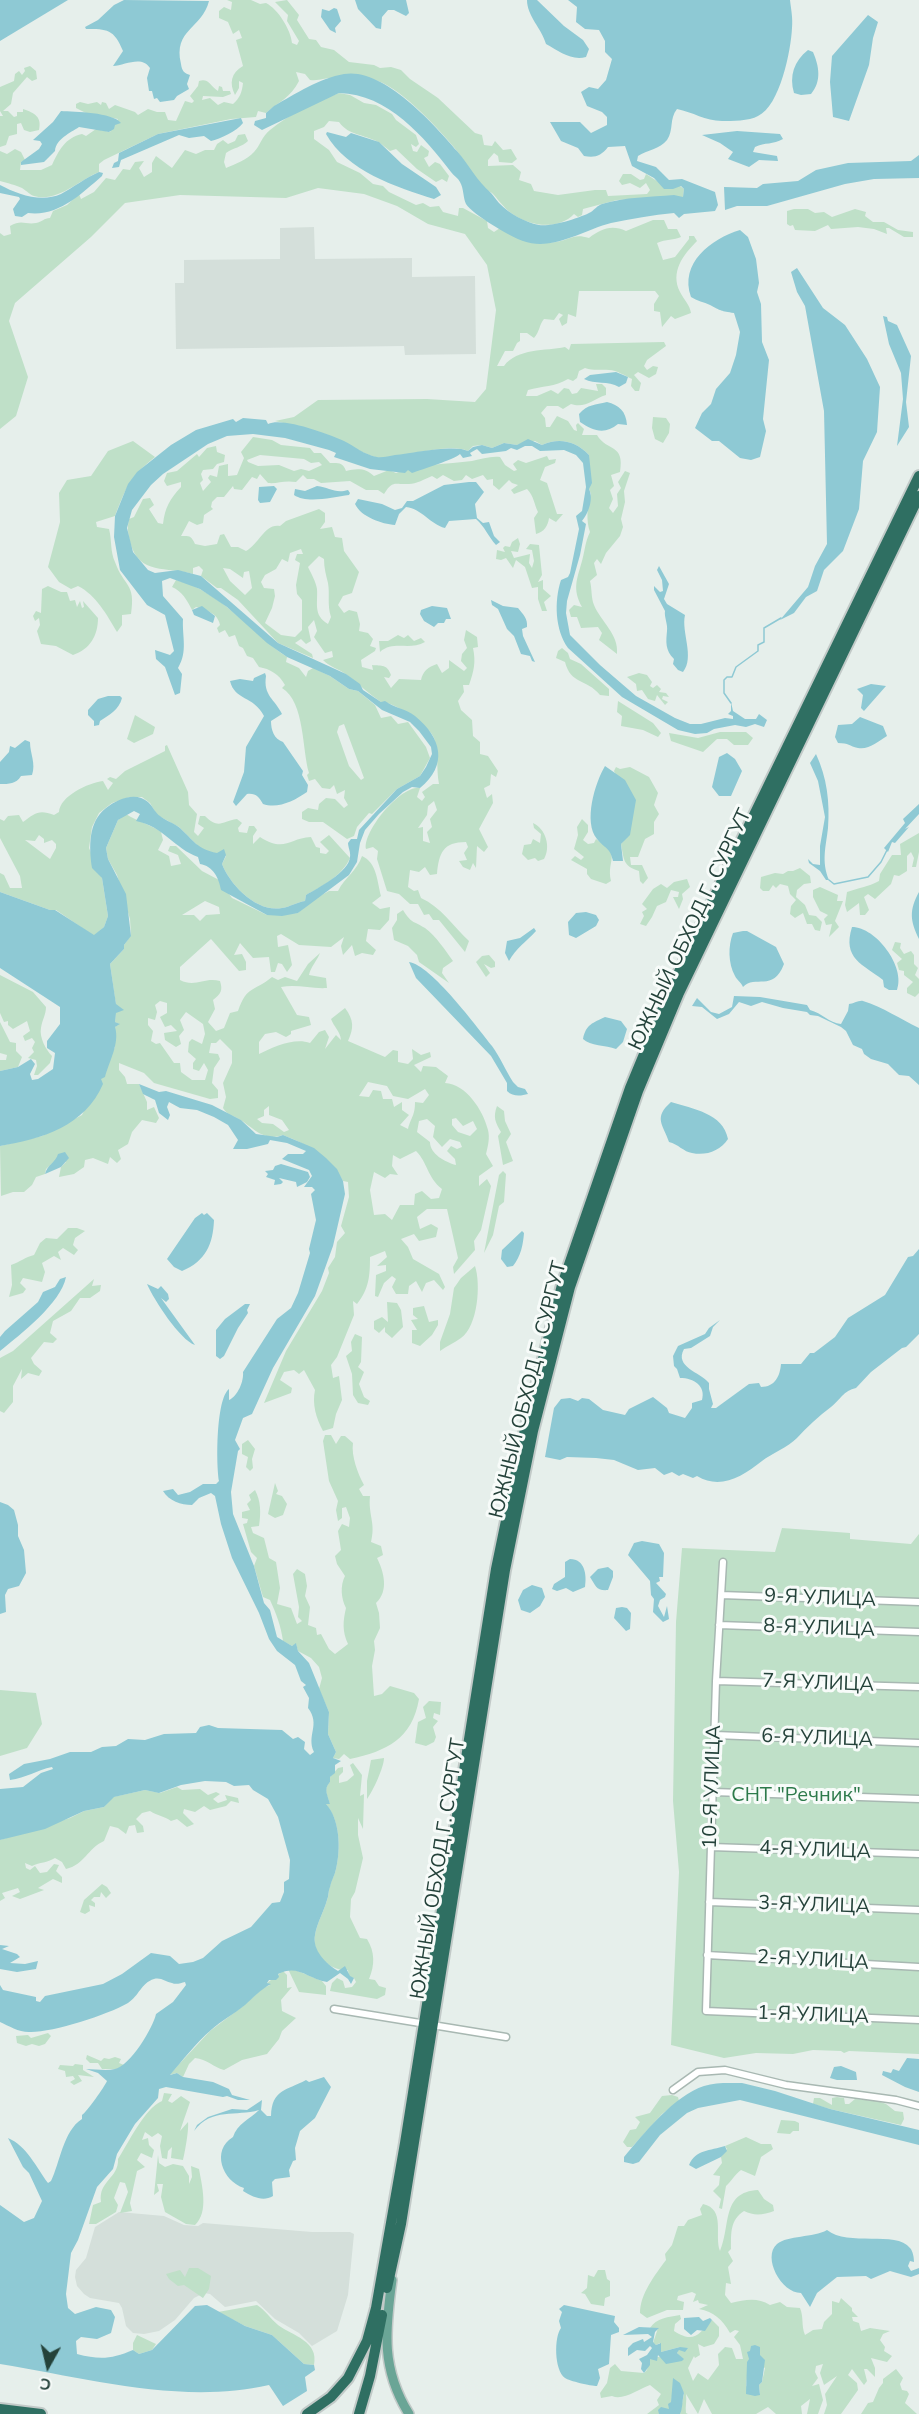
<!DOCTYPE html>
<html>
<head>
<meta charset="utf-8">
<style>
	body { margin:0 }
	#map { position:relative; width:919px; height:2414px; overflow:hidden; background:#e6efeb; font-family:"Nunito Sans",sans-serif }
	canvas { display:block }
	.north { position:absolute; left:18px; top:2336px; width:60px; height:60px; -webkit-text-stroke:4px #f7fbf9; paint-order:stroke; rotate:188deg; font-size:16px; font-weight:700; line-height:24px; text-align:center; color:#24423a }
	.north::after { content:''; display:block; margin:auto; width:21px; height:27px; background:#24423a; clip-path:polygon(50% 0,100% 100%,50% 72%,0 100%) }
</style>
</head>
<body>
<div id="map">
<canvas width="919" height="2414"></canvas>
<div class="north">С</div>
</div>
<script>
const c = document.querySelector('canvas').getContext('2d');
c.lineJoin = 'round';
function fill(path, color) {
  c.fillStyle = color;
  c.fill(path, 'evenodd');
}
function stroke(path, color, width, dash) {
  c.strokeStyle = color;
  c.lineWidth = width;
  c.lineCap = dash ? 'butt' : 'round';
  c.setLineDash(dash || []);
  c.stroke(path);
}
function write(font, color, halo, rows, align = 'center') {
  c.font = font + ' "Nunito Sans",sans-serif';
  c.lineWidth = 6;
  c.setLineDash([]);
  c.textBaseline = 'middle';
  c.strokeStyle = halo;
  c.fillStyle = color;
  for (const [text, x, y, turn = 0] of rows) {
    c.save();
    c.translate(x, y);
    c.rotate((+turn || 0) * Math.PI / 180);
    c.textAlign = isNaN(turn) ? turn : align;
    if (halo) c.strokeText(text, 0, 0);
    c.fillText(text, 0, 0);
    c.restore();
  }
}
const built = new Path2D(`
	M314,227L315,259L412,258V277L475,276L476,354L405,355L404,346L176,349L175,283H184V260L280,259V228Z
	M119,2212L164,2216L184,2225L198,2226L203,2223L312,2232H350L354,2234L348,2295L337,2331L312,2346L299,2333L275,2319L256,2301L225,2307L210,2294L204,2293L194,2298L175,2320L159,2331L144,2334L133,2333L126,2326L122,2308L119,2303L90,2298L84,2294L77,2286L75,2277L76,2270L86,2258L95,2227Z`);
const green = new Path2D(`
	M227,0H251L260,4L266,3C278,9 291,30 292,43L297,45L299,41L287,21L288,15L275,2L287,0L299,15L297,20L309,39L316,40L321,47L334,50L349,62L374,65L380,68L391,67L401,70L410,79L438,98L475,133L482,135L484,145L492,146L495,141L503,150L511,149L517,159L512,163L499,162L498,156L494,153L488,160V166L513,165L521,172L519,180L531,184L534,191L558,195L595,190H606L608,196L647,194L650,190L646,183L640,188L630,183L622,185L619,181L623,174H631L640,180L644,179L646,174L660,183L680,186L684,189L683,197L617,200L583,209L582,215L578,217L574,214C558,231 528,226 511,213C503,207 498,199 492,193C489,191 486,191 484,189C473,179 466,162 457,151C440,130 403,90 378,81C369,78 342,77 332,78C323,78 320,81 310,80L305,74L296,72L299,81C291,97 279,102 266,113L258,111L256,117L231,119L158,134L104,160L99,164V172C79,180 57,203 34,196C30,195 27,191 22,188C16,185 7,183 0,181V151L7,154L15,149L21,152L25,160L21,162L20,170H41L52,165C59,150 65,138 82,134L86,136L96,129L110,132L118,119L86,113L76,108V104L80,102L88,104L97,102L101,105L102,102L106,103L109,109L115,105L135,112L138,115L148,109L157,112H165L168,120L176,121L185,101L192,103L194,101L190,96L198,86L199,81C209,78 210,86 218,91L219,86L222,87L223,91H230L231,94L223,97L203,96L202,100L210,98L218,105L224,102L233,104C240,98 242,92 243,83L239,81V88L235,95C229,83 231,73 243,66L236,40L242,38L239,30L233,34L228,22L219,18V11L224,7L231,10L232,2Z
	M30,66L36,71L37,79L32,81L27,77L13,93L11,104L3,111H8L14,117L17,116V112H23V109C35,113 42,117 39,130L30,132L24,130L21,123L17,124V134L9,136L6,145L0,147V116H3L0,111V87L14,81L15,74L19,71L22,75L25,71L24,68Z
	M339,93L350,95L364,103L376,105L392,114L396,120L416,135L419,144L416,147L411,144L413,151L417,152L421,145L429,151L428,156L424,158L429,167L435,162L440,164L449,176L447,182L442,179L436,182L417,169L396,149L390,151C386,148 382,144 378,142C364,134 349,136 339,122L329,121L324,127L314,131V139L329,150L337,162L360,173L373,184L383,186L389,192L416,205L423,203L430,207L439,206L443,212L458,216L459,208H463L487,221L488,228L494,232L500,228C518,239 533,246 556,242C570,240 573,233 589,238C600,229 612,224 626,231L653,220H664L668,229H677L681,237C674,240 666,239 657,243L663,260L675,257L689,239V236H694L697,241C683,255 670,272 680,292C684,300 690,305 691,313L675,319L671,316L662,327L660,312L654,311V304L659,296L655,291H579L576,317L568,314L567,323L562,326L559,319L563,315L559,313L554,320L544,319C539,325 540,331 534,338L527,333H520V341L517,343L513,351H505L497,366H504C517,348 546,351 565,347L569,350L571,344L664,342L666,346L647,360L644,366L647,370L653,366L658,367L656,374L649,378L638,372L634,375L641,383L639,391H635L631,386L632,379C625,376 617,370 609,370C600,369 594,371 585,368L579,371L577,378L573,381L568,379C555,387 542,386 528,390L526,396H537L551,390L558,394L564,388L569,389L572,394L577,393L581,388L598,391L596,384H602L606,388V395C593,399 585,409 571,404L563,409L558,406H547L541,413L545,418L546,427H550L557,416L568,421L574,430L577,431L576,425L578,423L584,429L582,435H597C607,452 625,443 620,472L611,475L614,486L610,490L613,499L609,508L613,513L618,506L617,494L621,488L618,482L625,471L630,473L624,491L625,502L621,519L623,527L620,536L606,553L601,564L597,559L594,563L597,575L590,581C592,588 591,598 594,605C601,622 619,634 617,654L599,640L602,633L598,627L581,628L577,617H571L569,610L574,605L582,607C572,589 577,579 582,561C585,550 585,542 590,532C586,521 587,505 591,494L589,489V455C576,441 559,437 542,445L535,441L517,445L504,443L492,448L482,445L473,446L468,451C451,442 402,457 381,458C370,458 338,439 325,434C309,429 292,425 275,421L294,417L318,400L427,399L475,402L486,389L496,310L487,265L465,234L428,224L397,206L364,194L318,188L286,198L180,195L125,203L91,237L15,303L9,321L28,377L16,416L0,429V233L4,236L11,234L10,226C22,219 25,225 36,223C42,222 44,218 50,218L53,211L67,205L79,194L81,199L94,192L106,178L115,180L123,169L130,170L135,162L144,161L139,168L144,177L152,172V163L156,156L172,168L185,150L196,154L205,150H214L217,144L223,140L228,144L235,141L238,135L245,134L248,141C242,147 233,148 226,153L224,162L226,168C235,164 247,160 254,152C260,146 262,136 270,130C289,114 316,102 339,93Z
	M794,209H808L815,213L824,212L832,217L855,209L866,212L865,216L873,222H884L898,230L913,232V237H904L889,228H886L887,234L874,229L858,227L831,229L828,225L815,231L795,230L793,225L790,226L787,224V211Z
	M653,417L666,418L670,424L669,433L663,443L655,439L652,428Z
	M253,437L272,440L281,445L310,448L314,453H321L330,463C338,463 343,462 346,471C357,468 366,468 374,476L389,470L396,473C420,464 447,464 472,461C482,459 490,456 500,457L505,465L514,471L517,470L513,464L518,460L526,463L547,456L549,460L556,459L555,463L545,467L540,480L547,483L557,514H563L556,522L549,518C548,526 544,532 536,534L534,518L538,512C534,504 534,496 527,489L514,494L511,490L518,485L512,483L509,480L499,490L493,485V479L487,480L483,475L472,479L466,475L462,480L454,481L443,475L437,479L432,476C425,479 416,484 409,484C395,485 393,479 384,494L378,490H366L350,481L321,483L314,479H307L303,475L296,482C283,480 278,484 268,483L260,474L257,479L252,477L242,490L234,489L233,486L224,497H217L212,502L211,507L213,509L204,515L203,523L197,525L189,521L181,536C189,536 191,535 195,544L205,546L217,544L220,535L224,534L231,547H238L246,551C259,544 265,523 280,526L286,521L319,509L325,513V522L320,529L332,527L335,537L342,538L344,551L359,572L352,593L343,596L338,605L344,613L349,610L357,612L360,624L359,631L368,633L373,639L370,646L376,648L375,651L361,660L362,667L373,670L372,665C382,666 387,664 391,675L389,678L384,677L391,688L399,679L421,680C423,671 428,667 437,664L442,673L449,668V660L464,671L467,668L461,661L462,654L467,648L464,640L466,630L477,637L478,647L473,648C476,662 474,671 469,685H463L464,692L458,701L461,710L472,720L473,736L480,742V754L488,756L498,771L496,777L491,774L490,785L484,788L487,798L492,794L493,803L479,829L488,847L484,852L477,846L476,868L473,863L470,870L463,867L459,861L467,860L464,853L468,847L466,842C443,842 439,853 437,874L430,875L425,867L419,872L410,870L408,887L414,891L418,890L421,898C441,907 453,926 469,941L465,952L439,920H433L429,914L424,915L418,904H410L399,894L387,891L377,859L378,851L373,847L366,849C363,831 401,785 420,788L417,797L422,801L425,797L422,792L433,784H439C436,769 439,753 434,738C430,726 393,701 381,702C369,694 359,684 347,675C339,669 330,667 323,660L333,657L332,651L325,653L314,637L317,631L314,620L308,627L311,641L306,644L301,639L295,643L312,654L313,658L278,643L238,600L221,588H217L201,576L203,570L199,566L193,568V574C167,566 139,576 130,542C128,533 127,528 129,519L134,517L143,499L150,498L154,505L149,509L158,523L163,524C165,507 170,499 181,487V482L167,486L164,481L167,473L177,471L197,454L199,457L207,448L216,446L217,452L225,455L224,462L217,464L213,469L203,470L201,474L203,480L200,483L203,491L211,482L208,478L210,475L217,477L219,466L228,464V476L237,475L244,458L241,452ZM260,455L304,459L311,463L319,462L322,465L309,471L301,469L294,471L279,465L258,466L248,462L247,460ZM301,549L303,554H297L295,560L300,563L296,585L297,594L302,600V630L295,637L281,635L265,623L272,608L275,596L274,589L264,588L261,582L265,575L276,569L282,559L288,562L290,553ZM319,556L324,559C324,568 326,575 328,583C330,594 327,605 331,617L328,624C313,615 318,604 317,589C316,582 311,573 308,567ZM223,568L230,569L243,578L244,572L249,571L252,588L245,595L230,581ZM434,801L437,810L430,819L432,827L427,832L430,843L423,841V827L418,828L427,815L428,806Z
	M133,441L155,457C131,476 126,487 115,516L96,522L97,527L109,529C112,540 110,551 115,562C124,587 136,583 131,614L122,615V625L117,632C107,615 96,595 78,586L71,589L59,582L48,567L60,522L59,493L67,480L91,476L108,451Z
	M518,538L520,544L518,552L511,551L514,558L530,554L529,563L532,568L534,561L532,550L526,549L530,544L539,545L542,575L538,582L543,580V589L551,596L544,602L547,611H542L538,599V587L532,588L525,567L516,560L513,568L506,558L501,560L496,559L497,550L505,552L503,548L505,546L510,547L512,542Z
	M176,580C221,591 250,632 287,657L286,662L299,668L306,677L308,671L313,668L330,676L349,689L358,691L375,705L381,718L391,716L398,724L408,722L426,747L430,758L420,776L397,789L372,814L369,813L357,827L354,836L347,839L323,822H309L302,819V812L308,808L318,810L319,804L326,798L335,799L344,808L348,805L344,798L345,790L337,794L334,785L330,789L322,788L315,779L309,781L307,775L309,773C302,750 305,702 282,688L285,685C279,674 270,669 259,667L253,658L247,656L243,648L239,646L235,635L229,637L225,630L219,633L217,628L220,625C218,613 206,610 196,607L192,610C187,600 182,591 172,587ZM344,724L364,778L361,780L349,766L337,732L339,726Z
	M48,586L61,592H67L70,601L75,600L77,607L80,601L82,608L84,607L83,601L98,618C98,636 90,649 73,655L56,646L41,644L37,631L40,625L39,618L35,621L33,616L36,611L41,613L42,589Z
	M398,635L404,638L408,635L414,641L421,638L425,642C410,651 393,640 380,652L379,641H388Z
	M562,648L568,653L570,659L581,664L609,689V696L600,695C586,678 571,685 565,662L556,658L558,651Z
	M639,673L647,675L652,682L650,686L653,688L657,685L661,689L659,692L666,693L669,697L663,696L662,699L668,702L665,705L657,695L655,701L648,699L642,690L637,691L636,684L627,677Z
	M618,701L653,723L661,733L658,737L643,730L621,726L622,716L617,712Z
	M135,715L155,727L153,734L134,743L127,739Z
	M720,732H746L753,738L748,745H734L727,739H717L703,752L671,741L669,733L698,738Z
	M167,745L188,792L189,805L197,814L194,832L198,836L204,828L198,824L200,816H205C219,830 222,821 237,819L242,823L238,828L239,832L247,833L249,826H254L257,830L253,836V844L260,837C285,853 289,838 311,837L316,847L320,848V853L326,854L329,851L320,842L329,835L350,858C342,876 323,886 306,895L305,901C297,902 290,907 282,908C257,913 230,885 222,864L226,856L202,850L179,827L157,815L150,803L142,797H130L112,803L99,813L92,827L89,848L102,878L108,916L104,927L94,936L56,910H50L0,892V873L4,875L10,888H22L20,876L0,838V819L4,821L8,816L19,815L23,822C35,813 39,809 54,815L59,812C60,796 88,783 103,781L108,790L113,783L107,779L110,777L116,779L125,771L165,751V746ZM39,835L44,839V843L52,840L56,844V848L50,859L25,840L35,841Z
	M616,767L620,769L630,767L649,777L658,793L654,805L659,814L654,822V834L645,839L638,857H630L631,865H642L648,878L643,884L640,881L639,871C623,866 624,860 621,844C642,821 624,796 614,771Z
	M126,814C138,822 150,824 161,832L163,840L158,850L169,856L171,866L181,864L178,855L168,851L170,846H176L202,871L219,880L232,898L267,915L298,913L314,899L329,891H338C345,877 357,871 362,856C377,863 377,881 381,896L372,903L380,909L390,907L389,920L380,930L368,929L366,941L376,950L373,955L362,953L355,956L352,945L343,955L341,946L344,937L331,947L299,945L281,934L277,936L278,947L288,945L292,965L287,972L282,964L278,963L275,972H271L269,957L253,958L240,943L234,955L242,954L246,962V970L239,971L211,939L180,967V980C195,988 204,977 220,981C223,990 221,994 213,1000L215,1009L208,1022L216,1031L224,1028L230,1013L238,1011C247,985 254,992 272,977L278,980L285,977L297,981L308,964L320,953C317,961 311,966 309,975L326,978L327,988C311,989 297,984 281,987L297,1015L309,1017L311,1025L291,1031V1034L286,1037L276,1032L265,1034L259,1042V1054C273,1047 295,1037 310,1043L319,1032L325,1030L329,1037L325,1049L336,1035L341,1040C340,1031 334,1027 331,1019L345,1008C354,1020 354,1028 348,1041L385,1057L393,1050L398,1051V1062L408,1064L413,1059L412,1049L421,1055L430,1052L431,1057L414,1065L421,1072L423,1066L436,1067L448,1076L445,1083C466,1084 483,1110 488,1130C490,1138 488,1146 486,1154L493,1166L479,1176V1186L487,1179L491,1186L481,1230L474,1241L475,1250L454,1274L453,1267L458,1258L447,1209H427L417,1217L420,1229L431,1224L438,1228L436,1237L419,1241L414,1234L401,1239L408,1247L413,1259L439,1274L445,1287L443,1290L434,1280L426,1283L422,1292L416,1281L409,1286L408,1294H396L392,1287L396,1279L392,1276L384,1283L378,1297L375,1296L376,1275L386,1271V1265L377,1266L387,1257L385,1251L370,1257C370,1276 369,1289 357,1304L353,1301L354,1315L337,1357L331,1365L333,1378L339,1376L342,1400L336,1414L333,1428L323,1431C316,1418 312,1404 315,1390L304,1370L299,1374L294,1370L284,1372L280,1380L292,1388L291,1393L264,1403L286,1351L322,1291L329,1273L328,1268L335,1257L337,1242L345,1233L341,1226L349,1197L348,1182L343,1181C330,1156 308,1145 283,1135C263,1142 254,1128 239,1119C232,1115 227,1115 223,1108L226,1097L223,1083L232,1063V1051L220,1039L216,1043H211L209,1053L218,1054L220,1059L214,1068L212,1083L218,1090V1098L210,1099L154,1083L144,1073L119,1063V1070L125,1077L127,1084H139L147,1102V1110L154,1107L159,1118L156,1123L142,1120L132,1132L128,1144L118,1150L121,1159L117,1163L110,1157L108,1164L93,1158L85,1160L84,1167L74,1174L59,1177L61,1167L66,1162L57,1159L46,1169L45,1174L36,1177L32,1185L24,1192H13L1,1196L0,1146L42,1136L82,1115L115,1047V1027L119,1024L115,1022L116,1005L110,964L124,949V945L131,935L130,919L117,875L108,859L106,848L118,820ZM205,901L219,907L220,914L206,915L200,921L194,915H182ZM160,1001L167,1003V1013L160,1017L165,1027L171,1025L177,1031L164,1033L165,1040L176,1047L181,1044L179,1036L184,1030L180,1020L186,1012L203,1024L205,1034L202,1044L192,1039L189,1042L188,1052L196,1059L193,1063V1069L199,1071L204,1063L208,1070L205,1080H192L181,1072L180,1063H174L160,1043L156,1044L151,1041L153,1031L148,1025V1018L155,1020L157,1012L155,1005ZM368,1082L387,1086L393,1096L408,1099L425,1089L429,1095L423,1103L415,1102C415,1116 411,1117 408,1129L400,1125L409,1115L402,1110V1102L394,1107L392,1099H383L381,1091L373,1090L369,1097L359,1096ZM269,1106V1115L282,1120L289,1130L284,1132L273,1124L262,1123L257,1119L264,1116V1110ZM456,1118L463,1126L473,1121L477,1129L470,1136L458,1132L452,1125V1119ZM427,1119L435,1126L433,1137L442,1147L450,1139L460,1142L462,1147L457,1149L451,1146L447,1151L455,1159L456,1165C445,1162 430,1154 430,1142L417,1132L419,1121ZM416,1151C428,1163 427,1177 442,1189L439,1198L431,1199L422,1191L415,1194L414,1205H400L392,1220L385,1214L374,1215L370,1190L374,1172L385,1178L390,1174L398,1175L392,1166L393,1155L400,1159Z
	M582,819L588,825V832L583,840L588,844L594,843L596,839C623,857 606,858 611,881L606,884L591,879L587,874V869L571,860L575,856L581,860L584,857L574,849L578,835L577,827Z
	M533,823C546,829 551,847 544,859L538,861L535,858L528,860L522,854L524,845L531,844L533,839L540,843L541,834L534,828Z
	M919,833V852L916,867H912L914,858L911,852L907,856V871L899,876L894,875L891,884L875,899L868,894L864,897L869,910L865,915H860L859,903L847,912L845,905L847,892C858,888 868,887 879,881L880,874L892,855H901L900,844Z
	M800,868L810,876L811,883L804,884L797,890L796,897L805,905L809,915L816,916L822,922L820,931L815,930L812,924H807L803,913L795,918L790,914L791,906L796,900L790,894L788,886L780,884L776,888L773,885L769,891H763L760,888L761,877L775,873L783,874L788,871H793Z
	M687,879L690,887L682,894L683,899L679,909L673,897H678L679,892L671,890L666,902L657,906L652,917L646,926L640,924L644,916L642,912L647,909L642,904L653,889L661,884L667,888L674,882Z
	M820,887L838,895L837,901H843L835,921L839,927L829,937L832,924L826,925L824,919L828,915L820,911L813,897V890Z
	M403,910C412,924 412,920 425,928C436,936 445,950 453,961L443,968L442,973L449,983L419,962L417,955L408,946L394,940L392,928L397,920V914Z
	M895,942L901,943L900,948L904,954L911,951L914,955V964L918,968L915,975L919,979V993L915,997L907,993V988L913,982L904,975V971L899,970L897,963L902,959L892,950Z
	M489,955L495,962V967L491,968L484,964L490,973L486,977L476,962L482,956Z
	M0,975L33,992L46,1007C46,1015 42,1020 41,1028C39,1037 46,1050 52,1056L50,1063L38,1075H34L37,1066L36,1060L28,1058L34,1052L32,1048L35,1042L32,1038L25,1041L23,1036L30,1031L27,1021L13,1029L8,1025V1021L4,1022L0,1013Z
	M0,1022L10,1042L16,1043V1051L22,1057L18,1067L0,1071V1060H6L7,1055L0,1053Z
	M497,1106L504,1111L505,1121L511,1134L506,1142L513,1161L503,1165L498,1136L501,1132C495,1122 493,1117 497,1106Z
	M503,1171L506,1174L504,1202L499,1206L493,1235L484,1253L499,1175Z
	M68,1228H77L85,1231L75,1238L73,1245L78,1250L74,1255L63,1248L58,1252L61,1260L54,1256L42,1263L45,1272L42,1282L23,1278L20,1283L26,1289L23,1293L9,1297L12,1285L11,1265C20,1262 25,1257 34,1255L40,1243L46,1238L57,1239Z
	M475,1266C481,1284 478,1326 461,1338C454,1343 447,1346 440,1351V1342L450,1314L454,1288L461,1278Z
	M94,1279L92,1286L101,1285L100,1291L90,1298H80L71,1311L53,1321L50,1333L57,1339L53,1343L44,1342L31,1358L34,1364L42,1371L39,1376L28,1373L21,1379L22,1369L13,1386V1402L4,1413L0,1411V1358L13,1351Z
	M387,1302L397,1303L401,1310L403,1327L392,1338L385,1332V1327L379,1333L374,1329V1321L382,1317L388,1322Z
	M424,1306L429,1322L438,1320V1325L432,1335L420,1346L412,1343V1330H417L411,1320L418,1319L413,1315V1308Z
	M355,1334L362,1337L361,1362L358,1367L364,1372L359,1384L364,1397L370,1401L368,1405L358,1403L353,1395L352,1374L346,1356L352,1351L351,1342Z
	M325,1435H331L336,1444L341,1436H345L353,1443C351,1456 358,1474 364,1485L359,1489L363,1496H370C368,1515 376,1523 371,1542L381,1546L383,1555L377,1558C384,1572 389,1591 376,1603L379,1613L380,1628L374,1641L375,1650L372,1666L374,1696L382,1694L390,1686L414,1693L419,1699C412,1739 387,1751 350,1759L344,1754L339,1759L333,1758L336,1752L328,1734L329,1712L319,1689L322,1678L319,1667L311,1658L298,1651L296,1644L292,1646L283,1641C281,1626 276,1613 270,1600L263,1597L254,1566L257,1558L251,1552L243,1524L247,1523L248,1519L242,1518V1512L250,1510L247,1504L251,1500L249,1495L255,1490C261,1501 261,1513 259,1526L251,1527L253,1533L264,1538L269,1558L276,1562L280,1588L277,1604L291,1608L297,1624L302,1621L298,1617L299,1607L293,1574L297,1569L305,1574L307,1586L305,1596L310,1607L308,1625L316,1628L317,1635L321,1634L329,1649L335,1654L348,1644C342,1631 343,1621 346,1608C341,1598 340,1586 345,1576L337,1564L335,1556L341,1550L338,1531L342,1524L349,1527L350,1518L346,1507L342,1508V1518L338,1521L336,1510L338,1501L329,1481L323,1441Z
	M248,1440L255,1449L252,1459L253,1468L250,1471L246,1467L248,1457L242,1454V1444Z
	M275,1483L278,1491L276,1494L282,1496L287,1504L283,1515L275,1518L268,1514Z
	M782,1528L850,1533V1539L911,1544L919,1534V2054L849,2051L844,2053L841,2051L813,2050L793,2054L756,2053L724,2058L671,2045L679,1872L673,1801L676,1622L682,1548L775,1552Z
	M0,1690L36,1693L42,1724L27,1748L0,1756Z
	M429,1701L441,1702L440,1715L434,1713L433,1718L438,1721L433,1727L436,1737L434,1742L426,1746L415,1743L418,1722L426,1718L423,1707Z
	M384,1758C384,1767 373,1791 367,1799V1781L371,1760Z
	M353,1763L362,1775L360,1796L364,1794L363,1829L358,1818V1835L363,1858L355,1892L351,1899L350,1917L360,1938L367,1939C375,1952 375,1965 369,1979L375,1980L379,1986L386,1988L385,1995L377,1999L330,1991L332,1983L337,1978L343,1981L345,1988L352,1987L356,1982L354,1978L349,1977L348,1970C330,1972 311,1953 315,1935C317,1923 324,1911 327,1900C329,1896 328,1891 330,1886C331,1880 335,1875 336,1869C341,1848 340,1819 325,1803L330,1804C327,1795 323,1789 330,1782V1777L338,1768L343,1767V1772L339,1776V1783L347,1781L354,1775L350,1765Z
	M177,1787L182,1790L200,1789L208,1795L216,1792L220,1794L213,1799L218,1803L227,1800L225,1795L238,1798L239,1803L231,1801L226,1806L210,1810L204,1806L195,1812L184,1809L183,1813L194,1824L187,1827L177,1819L171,1821C164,1816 158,1816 150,1811L142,1813L136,1819L143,1826L144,1832L137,1833L135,1825L129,1826L126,1834L118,1828L110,1826L104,1841C88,1848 84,1865 66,1869L62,1862L55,1858C47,1863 40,1862 32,1866L25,1863L26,1868L30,1870L35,1866L40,1873L47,1872L54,1864L59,1865L56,1871L62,1877V1883L53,1879L38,1888L44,1890L20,1899L12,1896L20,1892L18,1888L2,1893L5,1898L0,1901V1840L70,1818L84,1811L104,1807L113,1797L145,1790L160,1793Z
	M102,1884L107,1887L111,1893L106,1898L101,1892L100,1897H94L91,1900L95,1903V1907L89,1905L90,1911L85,1914L80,1912L84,1900Z
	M288,1969H293L322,1981L326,1986V1995L299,1992Z
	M283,1971L287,1975V1988L292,1987L281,2000L282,2011L296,2018L282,2031L279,2039L267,2054L242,2060L224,2070C213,2067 207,2059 195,2058L189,2064L183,2077L177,2073L169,2075L210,2031L243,2006L263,1988L270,1985L267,1983Z
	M48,2033L51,2036L45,2044L39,2046L32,2044L26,2046L17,2043L16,2036L28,2035L31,2038Z
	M87,2055L101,2061L104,2058L109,2059L115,2057L121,2059L119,2063L124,2065L117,2069H102L98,2063H90L86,2059Z
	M75,2064L83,2065V2070L94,2077L78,2075L82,2081L74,2085L70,2082L75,2079L73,2076L66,2077L65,2071L58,2069L60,2065L73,2066Z
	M164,2093L172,2094L168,2101L172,2103L181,2096L190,2102L180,2131L188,2122C189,2130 185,2152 183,2160L171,2158L172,2147L168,2151L167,2159L162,2158L160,2146L162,2136L158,2133L152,2137L145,2132L142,2140L148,2138L149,2145L154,2150L152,2158L141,2153L137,2160L145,2167L137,2171L130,2203L132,2211L120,2213L128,2192L125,2183L120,2182L114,2198L118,2205L116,2212L96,2224H89L93,2205L101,2202C98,2181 119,2178 118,2159C129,2142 144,2109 162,2101Z
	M672,2095L678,2097L679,2101L662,2114L632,2147H627L623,2142L630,2130L636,2129L640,2122L635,2117L650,2113L662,2096Z
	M837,2097L844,2098L845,2104H849L855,2099L878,2101L886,2104L895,2111L903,2112L904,2119L901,2125L830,2109L813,2104L814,2098H820L832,2105V2098Z
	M781,2120L795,2121L799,2123V2131H793L790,2134L777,2133Z
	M746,2137L761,2144H771L773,2149L761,2157L755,2176L741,2170C734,2175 732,2181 726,2186L722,2209L719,2208L721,2199L713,2191L719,2185L720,2176L713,2175L722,2163L721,2157L727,2149L725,2146Z
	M158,2155L159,2163L165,2167L173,2164L183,2166L189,2176V2184L192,2177L191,2166L199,2169C202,2186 209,2212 195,2225L186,2224L165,2212L161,2197L163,2184H157L159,2191L154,2195Z
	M758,2190L764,2199L773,2205L774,2211C763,2215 754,2216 744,2211C730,2220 731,2233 731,2249L728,2252L733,2261L728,2267L731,2284L726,2283L725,2295L731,2303C745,2300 757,2297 770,2305L780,2302L787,2307L800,2308C804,2318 801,2325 805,2335L813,2330L822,2329L824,2322L832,2314V2301L839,2303L841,2298L852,2308V2311L858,2317H852L853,2321L859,2323L861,2331L870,2328L890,2331L883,2334L880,2340L885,2347L884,2351L892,2356L887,2362L871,2358L875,2368V2377L867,2369H864L867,2381L864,2385L852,2369L848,2375L857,2383L858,2390L841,2414H824L827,2405L825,2394L837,2376L824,2385L820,2373L823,2364L816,2366L815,2372L818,2378L812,2386L819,2384L823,2400L818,2414H807L810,2399L801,2406L802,2414H776L768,2407L756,2414H712L704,2399L698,2414L686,2394C687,2401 685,2407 686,2413L688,2414H680L684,2393L673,2379C674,2385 672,2402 669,2409L659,2414H647L659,2405L657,2400L661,2394L650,2385C639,2389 623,2401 612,2396L601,2398L600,2393L607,2383L610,2368L615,2364L621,2371L644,2373L647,2370L649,2359C664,2353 670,2362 683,2359L677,2353L680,2347L661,2352L660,2343L656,2345L653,2343L658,2328H650C656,2318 669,2317 680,2315L681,2319L675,2324L674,2331C694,2344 699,2334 712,2320L719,2327V2336L714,2344L704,2347L698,2344L700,2355L695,2358L694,2356L688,2368L693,2381L698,2373L708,2380L719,2365L718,2354L725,2347L732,2348L736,2359H743L740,2345L734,2337L739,2331L735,2330L730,2333C722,2319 714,2312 699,2309L708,2305L699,2303L698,2300L693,2302L696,2294L692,2292L678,2296L677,2300L684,2302L683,2310H667L647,2318L640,2313C640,2294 655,2275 666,2260L665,2254L672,2245L678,2226H684L688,2220L702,2215L700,2209L703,2204C726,2209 714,2236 720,2251C731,2226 721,2192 758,2190ZM749,2359L765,2368L762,2382L759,2385L760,2394L746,2386Z
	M189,2268H198L211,2276L209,2289L203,2298L184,2285L178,2286L169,2279L166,2274L180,2270L185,2277Z
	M598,2270H605L607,2279L610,2281V2296L605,2298L604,2306L591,2304L585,2294L581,2293L587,2288L588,2275L594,2277Z
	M257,2305C265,2310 270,2318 278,2325C293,2336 319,2341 314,2365L304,2364L272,2335L245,2326L218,2312Z
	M137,2335L156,2344L152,2350L139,2354L133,2350V2343Z
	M896,2369L903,2378L900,2384L902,2390L907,2391L909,2394L905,2403L917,2414H861L868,2403L873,2402L879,2388L883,2383V2379Z`);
const water = new Path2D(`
	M0,0H68L0,41Z
	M124,0L209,1C202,29 173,29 181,64C182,71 184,73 190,75L187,84L189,89L177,96L174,100L160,102L157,98L154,99L152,91H149L147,78L150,68C142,55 125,65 113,66L123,51C114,29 107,29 86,29L85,27L98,20L114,5Z
	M355,0H406L409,13L406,16L394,10H388L382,17L381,29L376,28L358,9Z
	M527,0H537L564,26L583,40L589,49L586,57C571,61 559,51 546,44C542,29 527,16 527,0Z
	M568,0H790C791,9 793,18 792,28C791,50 780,106 758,116C749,121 732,121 722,121C705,121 693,112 677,109C669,119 674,130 667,140C660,149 647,150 638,156L637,161L656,167L669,180L682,179L715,192L718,205L715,211L684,214L679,218L674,213C653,215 631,219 611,223C583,230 552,252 523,241C511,237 472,214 466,204C463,198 464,189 460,182C458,178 454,176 451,172C424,137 388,94 339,93L262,130L254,125L255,121L266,118V113L274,106C295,94 320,78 344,74C383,67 434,124 457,151C469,165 477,181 491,193C494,196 496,200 499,203C510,214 524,222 539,225C551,227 580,218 591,212C595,209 597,206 602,204C625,197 650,197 674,195L683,197L684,189L681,186L673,189H664L654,178L632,166L625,146L608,147C601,156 595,158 584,156L578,148L561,141L550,122H580L591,133L607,125V117L602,112L587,106L581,92L589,87L598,89L606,80L612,59L605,52V41L599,30L585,29L576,22L577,7Z
	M334,8L337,9L341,21L335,28L336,33L330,30L321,17L322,9L329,11Z
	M868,15L878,22L873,38L869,65L849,121L833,117L830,82L832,56Z
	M808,50L813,52C819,66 822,81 811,94L801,95L794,93C789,76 794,61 808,50Z
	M61,111C75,112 112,112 121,123L115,125L114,129L109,132L79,127C70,133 56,139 55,151L44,162L21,165V162L39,149L42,144L40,141L33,140L53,122Z
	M241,118L243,123C237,131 220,139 211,141L204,136L189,138L179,135L121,160L119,167L112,168L114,163L118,161L119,153L158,134Z
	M737,131L780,134L783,139C773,145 765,142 755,147L753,152L777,156L778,161L759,160L749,167L728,159L733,152L720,143L702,135Z
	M327,132L346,137L351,133L379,142L402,164L436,187L441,195L434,199C396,187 347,171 326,134Z
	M919,155V178L874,179L845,184L767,206H737L725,210L724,187L757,188L763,184L798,181L816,170L848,163L911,161Z
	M99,172L103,173L102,176C81,194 58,217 28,213L22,217L15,216L13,209L20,199L19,197L0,193V185C17,194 41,203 61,194C74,187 85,178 99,172Z
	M740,230L748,237L756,259L759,283L757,292L761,304L762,342L769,360L763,419L766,431L760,457L751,460L740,458L719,441H712L695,428L702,413L711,404L716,389L730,373L736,355L740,332L734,313C721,311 721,311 710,305C704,302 697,301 691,297C679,263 711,239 740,230Z
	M797,268L823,308L845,325L867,359L880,387L877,432L863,461L859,509L843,551L824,570L817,591L806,597L794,613L780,620L808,587L815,566L827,544L824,411L805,306L797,292L791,272Z
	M883,316L887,317L888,321L897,325L911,356L906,402L909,427L897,446L903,399L901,373L889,344Z
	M616,372L628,377L626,383L619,387C608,380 595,385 584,379L590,375Z
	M607,402C619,405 626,411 627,425L618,424C605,435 593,431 580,422L579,414C588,404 595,405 607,402Z
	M243,418L266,420L268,424C283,417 328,434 344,441C354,446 365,455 377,457C382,458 389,456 395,455C412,453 455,444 468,451L473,447L482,445L492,448L504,443L517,445L528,439L542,445C559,437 576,441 589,455L592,483L589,489C594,499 588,514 582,521L586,524L580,555L567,601L566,613L570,635L600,665L636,696L675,718L690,724H701L725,718L733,719V716L728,714L731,711V702L733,711L745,719H756L759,714L767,720L764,727L755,724L746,727L735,725L714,729L707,733L695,734L678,730L622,697L568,648C555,630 554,601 561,580L568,577L570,573L579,529L576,516L582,511L586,487L583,463L576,455L564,450L540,451L532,446H525L517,450L511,448L506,451L482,454L477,449L470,453L472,456L463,458L460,454C453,460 423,469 412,473L408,470L405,473L370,469L334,457L336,453L329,450L285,438L253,434L227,436L208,444L163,474L151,485L132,510L127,528L133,552L148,570L155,573L178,570L201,576L278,643L346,674L360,684L363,690L381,702L385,701C394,708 407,709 415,716C442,738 448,765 420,788L412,787L403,792L379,814L365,830L360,843L357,862L349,875L298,913L282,916L267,915L221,890C219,878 213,866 200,864L198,857C175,849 163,826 136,821L140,814L134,811L118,820L106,848L108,859L126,894L131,936L124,945V949L110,964L116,1004L124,1010L116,1013L115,1022L120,1024L115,1027C120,1043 109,1062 105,1077L101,1079L103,1084C85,1126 42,1139 0,1146V1071L18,1067L31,1059L35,1064L30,1074L32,1080L38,1079L53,1069L55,1053L47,1048V1041L60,1024V1007L0,968V892L50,910H55L94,935L104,927L108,916L102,878L92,868C89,847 88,822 106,808C117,799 136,791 148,802C153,806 155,813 160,816C166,821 174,823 180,828C194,841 197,849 217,853L224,849L226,855L222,864C230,885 257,913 282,908C290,907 297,902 305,901L306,895C318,888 349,872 350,857C351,853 348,847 348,843L351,839H357L359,830L397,789L420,776L426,767L432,754L431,747L419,731L410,722L382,710L358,691L349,689L330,676L287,657L267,643L227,607L200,589L170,578L162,581L163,596L183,619C182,637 188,651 178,668L182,674L180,693L175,695L165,667L156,659L155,650L170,655L174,651L165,615L147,605L120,570L114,537L115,516L128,484L137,472L171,445L196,430L233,419L236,422Z
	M469,482H476L484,492L475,504L477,518L483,523L489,522L494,536L500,542L496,545C488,536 485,527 476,519L449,521L445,528C430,524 422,509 406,507L399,514L395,525C382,524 361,517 355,504L358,499L382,504L395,510L402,508L407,501H413L444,485Z
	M274,486L277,489L270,502L260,503L258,500L259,487Z
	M317,486C329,487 335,494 348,490L350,493L349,495C333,497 307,504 294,495L295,489L305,491Z
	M659,566L669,584L664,599L667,604L685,615C681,632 695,657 683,672L678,670L673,664L674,659C665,650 666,642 667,631C668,624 664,617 665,611L654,590V586L660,592L663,591L662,580L657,570Z
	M491,600L503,606L518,608C523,614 528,619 527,627L522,629L523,636L535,662L532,661L530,656L521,654L514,636L507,629L498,609L492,605Z
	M202,606L215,616L213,623L194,615L192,610Z
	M432,606L447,608L451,619H446L444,623H438L434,627L424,621L420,614L421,610Z
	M265,673L266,676C263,696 275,699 282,714L271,721C271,730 274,739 283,742L303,771L302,775L308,785L307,792C294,801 278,809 263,804C259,797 256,793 247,794L236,806L233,802L244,772L246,747L264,716C253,695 235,701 230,681L240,679L253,681L254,678Z
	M871,684L886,686L864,711L861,708L863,695L857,689Z
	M108,696H120L122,698C119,710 109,715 100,721L99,725L94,726V721L88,715V710L98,699Z
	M860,717L883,726L887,736C879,741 869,750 858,748C849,746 849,743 838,743L835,737L838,725L852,724Z
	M25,740L30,742C30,754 36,763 32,775L21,776C16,784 9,784 0,784V762L9,752L10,746L15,748Z
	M727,753L735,759L742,771L731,796H719L712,787L719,757Z
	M816,754C827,778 830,802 828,828C826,846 821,862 829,880H826L820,871L809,863L808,859L813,864L820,865V846L825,817L818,781L810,763Z
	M605,766L625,780L636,800L630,835L621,844L623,861H613C610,847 605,849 597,839C583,822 595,783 605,766Z
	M919,804V814L905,829L909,827L895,843L892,842L888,852L884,848L905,823L903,819Z
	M919,892V939C910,921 909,910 919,892Z
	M586,912L596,915L599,920L596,926L576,938L569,935L568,922L576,913Z
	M852,927C876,927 906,967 897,990H889L884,987L883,980C863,964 842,959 852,927Z
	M534,928L536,931C526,942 516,948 509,961L505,953L507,941L520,938Z
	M743,931H747L776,947L784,964C773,993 755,974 743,987C741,982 737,980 735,976C728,963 728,946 733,933Z
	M409,962C431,965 477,1027 492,1046C500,1057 506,1071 513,1082L518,1087L525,1089L528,1094C521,1096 513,1097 507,1091V1083L491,1056L416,978Z
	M734,996L760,997L807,1005L810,1010C822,1013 829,1023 841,1024L848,1011L849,1004C853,1004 859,1000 863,1001C883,1007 900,1019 919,1028V1085L909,1076L899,1075L888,1064L871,1059L864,1054L862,1049L853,1045L846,1031L841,1027L818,1016L810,1015L807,1012L783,1008L762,1002L751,1006L739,1002L729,1014L717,1019L702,1007L692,1006L697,998L711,1012L719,1014L732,1007Z
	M605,1017L621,1021L627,1029L623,1042L616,1049C606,1045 590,1046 583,1039C586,1024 593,1023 605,1017Z
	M139,1084L159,1092L166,1091L212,1105L241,1120L256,1134L277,1137L283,1135L314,1148L326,1158L337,1169L343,1181L345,1194L333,1246L315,1296L273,1368L252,1414L243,1418L235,1440L240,1449L238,1451L231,1492L233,1514L254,1566L264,1603L270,1610L277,1637L292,1646L296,1643L298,1651L309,1663L329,1712L328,1734L336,1752L333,1758L341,1761L335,1765V1773L330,1777V1782C323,1789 328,1796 330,1804H326C340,1819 341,1849 336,1869C335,1875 331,1881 330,1887C328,1891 329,1896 327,1900C324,1911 317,1923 315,1935C312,1950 326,1964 338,1971L345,1966L350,1976L354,1978L351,1984L348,1979L340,1973L327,1982C306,1978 298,1964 278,1974L279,1977L276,1980H269L267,1983L271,1984C261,1989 253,1998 245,2005C234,2014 221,2021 211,2030C196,2043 182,2061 170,2075L177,2073L183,2077L213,2082L229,2089L232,2095L250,2100H238L227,2096L223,2097L166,2087L159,2089L158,2098L135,2124L117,2154L113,2169L97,2187L78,2240L71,2253L66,2294L68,2308L75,2314L96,2307L111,2310L115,2317L111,2333L97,2339L81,2337L76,2341L77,2354C100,2360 112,2359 133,2350L139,2354L152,2350L195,2306L207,2305L245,2326L272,2335L304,2364L314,2365L315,2370L305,2377L307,2391L283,2406L269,2385C181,2405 87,2378 0,2364V2205L24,2222L34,2218L42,2201L29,2173L23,2167L8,2138C27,2146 36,2167 48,2183L51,2181C60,2163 63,2131 82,2119V2115C86,2113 105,2086 107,2081L98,2073L86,2069C95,2069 106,2071 115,2069C130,2066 153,2028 156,2014L173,2002L186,1985L185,1982C181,1983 176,1985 172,1983C166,1982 161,1977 154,1979C141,1983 139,1996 128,2003C107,2015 54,2032 31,2032C20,2033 9,2026 0,2022V1985L3,1990L36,1997V2001L40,2002L45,1996L103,1984L122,1974L151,1953L170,1956L179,1964L193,1962L203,1958L222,1941L251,1927L272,1903L280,1902L284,1892V1882L289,1879L290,1860L278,1817L268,1799L253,1790L249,1785L234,1786L226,1782L205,1781L181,1785L159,1793L145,1790L114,1797L104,1807L84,1811L45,1829L0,1840V1789L23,1787L41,1773L53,1769L52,1767C37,1770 26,1778 10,1780L9,1774L24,1764L50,1759L70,1752H91L102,1747L116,1746L128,1739L145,1740L164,1734L196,1733L200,1727L209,1725L218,1728L282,1730L293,1739L298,1737L305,1742L304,1749L310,1755L314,1752C306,1735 321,1725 308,1708L309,1698L303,1687L306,1685L301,1681L295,1665L277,1651L269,1639L259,1613L232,1558L221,1524L215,1496L211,1493L199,1498L192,1505C181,1505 169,1501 163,1491L173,1489L178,1495L190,1492L203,1484H216L219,1481C216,1463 216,1399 229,1389V1400C238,1396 244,1381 243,1372L277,1319L291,1308L298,1293L310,1253L309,1249L316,1220L311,1194L315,1190L312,1187H304L312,1176L309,1170L282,1159L288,1154H303L306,1151L287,1143L270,1140L268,1144L247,1149H233L238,1140L228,1125L214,1117L197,1110L180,1108L169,1102L167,1107L170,1115L168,1120L159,1113L155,1100L143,1094Z
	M671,1102C693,1109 723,1113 728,1139C720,1151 706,1156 692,1153C684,1152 678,1144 669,1142C663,1124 653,1118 671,1102Z
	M65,1152L69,1158L61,1167L45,1174C47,1165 56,1162 58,1154Z
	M281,1164L308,1172L310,1177L307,1182L297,1187L296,1182L279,1178L283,1182L281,1184L274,1185L275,1180L266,1177L268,1174L265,1171L273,1170L275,1166Z
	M202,1213L204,1215L207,1213L214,1220C213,1244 206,1261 182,1271L174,1267L167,1259L195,1218Z
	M522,1231L524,1233C523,1245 521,1256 513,1266L507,1267L501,1259L502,1250Z
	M919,1249V1334L906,1347L902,1348L871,1372L856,1388C844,1390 839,1401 831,1407C819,1416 807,1427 797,1438C788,1447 771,1454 762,1461C742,1477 720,1490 697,1476L693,1478L683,1474L679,1476L672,1472L664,1475L655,1468L638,1470L614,1460L596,1458L567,1457L560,1460L545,1457L554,1408L561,1399L570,1398L578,1401L582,1398L589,1399L603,1410L625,1415L629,1409L653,1397L667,1408L669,1413L685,1418L692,1408V1403L702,1400C706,1386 694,1378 680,1378L677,1369L674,1366L673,1356L678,1346L705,1334L709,1328L720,1320L713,1327L710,1336L691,1348L684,1349C674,1367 700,1372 709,1383V1389L713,1404L711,1408H716L749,1384L759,1383L761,1387C775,1387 780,1376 781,1364H801L810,1353H814L835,1337L848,1318L885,1295L908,1257L913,1256Z
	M66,1277C61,1303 21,1334 0,1351V1337L5,1331L38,1302L43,1292L55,1287L60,1279Z
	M147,1284L158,1289L161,1286L168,1294L169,1299L166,1302L161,1298L195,1345C180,1340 154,1300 147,1284Z
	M245,1304H250L247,1310L248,1313L238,1328L224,1356L220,1359L216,1356V1330L225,1319Z
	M0,1502L8,1505L14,1510L18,1525V1536L24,1550L26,1573L19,1586L8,1589L5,1595L6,1612L0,1614Z
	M642,1541L659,1544L664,1553L663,1577H659L660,1581L656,1583L666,1594L665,1597L660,1600L658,1606L664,1617L667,1606L669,1619L663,1622L653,1612L654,1599L651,1595L650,1581L628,1555L634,1543Z
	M570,1559C585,1559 587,1575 585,1587L573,1592L566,1588L557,1591L552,1589L554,1584L565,1577V1562Z
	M608,1567L613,1571V1577L608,1590C596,1591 596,1586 590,1577L598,1569Z
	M532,1585L542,1588L545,1597L540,1606L530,1613L521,1610L518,1600L523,1590Z
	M622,1607L627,1608L631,1613L630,1629L626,1631L614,1618L616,1608Z
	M0,1945L9,1946L2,1949L17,1954L20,1957L10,1963L25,1964L38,1961L36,1969L17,1972L0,1969Z
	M907,2058L919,2059V2092L905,2087L882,2075L883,2071L891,2073L893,2069L899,2071Z
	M841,2066L856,2072L857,2080H837L830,2078L834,2067Z
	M324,2077L331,2087L315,2118L300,2131L295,2148L296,2160L293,2161L289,2170L290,2177L275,2179L272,2182L273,2196C263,2202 253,2197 243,2191L244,2188C222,2181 211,2150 233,2137C237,2124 250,2119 259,2110C236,2117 212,2107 194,2131L197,2125L208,2117L232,2109L247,2110L262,2100L261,2110L267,2116H271C272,2089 286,2091 306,2080L309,2082Z
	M742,2083L775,2091L830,2109L919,2130V2145L740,2100L698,2108L687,2113L660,2135L639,2162L633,2164L624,2162V2157C643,2134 675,2095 704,2086C716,2082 730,2083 742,2083Z
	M725,2146L727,2151L721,2157L696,2169L689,2165C696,2149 710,2151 725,2146Z
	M827,2230C848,2247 896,2230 910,2248C913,2251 914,2258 914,2262L910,2261L908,2266L911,2271L919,2268V2274L911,2277L890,2271L871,2279L866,2276L837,2277L817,2293L810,2307L801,2293C781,2293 762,2257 777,2244C788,2235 813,2238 827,2230Z
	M564,2305L615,2316L614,2322L619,2328V2332L611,2335L609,2364L598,2369L600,2378L597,2386C591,2386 569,2381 565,2378C554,2370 554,2337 561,2328L559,2321L562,2312L559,2309Z
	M699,2317L703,2321L710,2318L712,2320L705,2331L697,2330L691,2335L684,2329V2318Z
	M639,2327L659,2328L655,2332L653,2342L656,2345L661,2343V2352L680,2347L688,2348L685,2352L679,2350L677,2353L684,2359L682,2361L666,2364L658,2355L657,2361L650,2359V2365L644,2373L641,2369L642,2363L639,2359L647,2355L652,2348L650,2346L645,2351L637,2350L628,2356V2348L633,2343L643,2339L644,2342L652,2337L648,2334L623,2335Z
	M755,2345L760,2347V2355L765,2360L762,2382L759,2385L760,2395L755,2396L746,2394L747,2362L749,2359L747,2352L750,2351L751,2346Z
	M673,2378L680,2383L684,2393C682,2400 683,2408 680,2414H659L658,2410L661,2407L669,2409L668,2404L671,2402Z`);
const stream = new Path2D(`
	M731,703L724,693V680L727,677H732L736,667L758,651V645L764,642V628L781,618
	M829,880L834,884L868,877L881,862L887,850`);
const street = new Path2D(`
	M723,1562L716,1681L706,2011L919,2020
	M721,1595L919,1602
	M719,1625L919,1632
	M716,1681L919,1687
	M715,1735L919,1743
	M713,1792L919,1799
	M711,1847L919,1854
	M709,1902L919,1910
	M707,1955L919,1967
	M334,2009L506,2037
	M673,2090L698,2072L725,2070L786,2085L896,2100L919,2106`);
const primary = new Path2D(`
	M392,2280C385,2331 381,2369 409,2414`);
const highway = new Path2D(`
	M387,2288L401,2224L505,1570L533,1431L570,1287L638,1091L679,993L919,496
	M0,2409L41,2414
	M307,2414L331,2397L348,2378L367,2341L376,2308L405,2143L496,1569L525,1429L562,1285L630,1088L671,989L719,887L919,476
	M359,2414L370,2376L382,2315`);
const streetNames = [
	["ЮЖНЫЙ ОБХОД Г. СУРГУТ",691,930,-65],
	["ЮЖНЫЙ ОБХОД Г. СУРГУТ",529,1390,-76],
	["9-Я УЛИЦА",820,1599,2],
	["8-Я УЛИЦА",819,1629,2],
	["7-Я УЛИЦА",818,1684,2],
	["6-Я УЛИЦА",817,1739,2],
	["10-Я УЛИЦА",713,1787,-88],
	["4-Я УЛИЦА",815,1851,2],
	["ЮЖНЫЙ ОБХОД Г. СУРГУТ",439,1869,-81],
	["3-Я УЛИЦА",814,1906,2],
	["2-Я УЛИЦА",813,1961,3],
	["1-Я УЛИЦА",813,2016,2]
];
const parkNames = [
	["СНТ \"Речник\"",796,1796]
];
fill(built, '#d4dfda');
fill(green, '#bfe0c8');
fill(water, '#8ec9d4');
stroke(stream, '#8ec9d4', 1.5);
stroke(street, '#a8b8b2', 9);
stroke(primary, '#c2cac8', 12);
stroke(highway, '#c2cac8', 14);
stroke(street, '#fff', 6);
stroke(primary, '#6aa596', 9);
stroke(highway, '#2f6f62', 10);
write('20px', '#24423a', '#f7fbf9', streetNames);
write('20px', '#2d7a4b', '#f7fbf9', parkNames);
</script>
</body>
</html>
